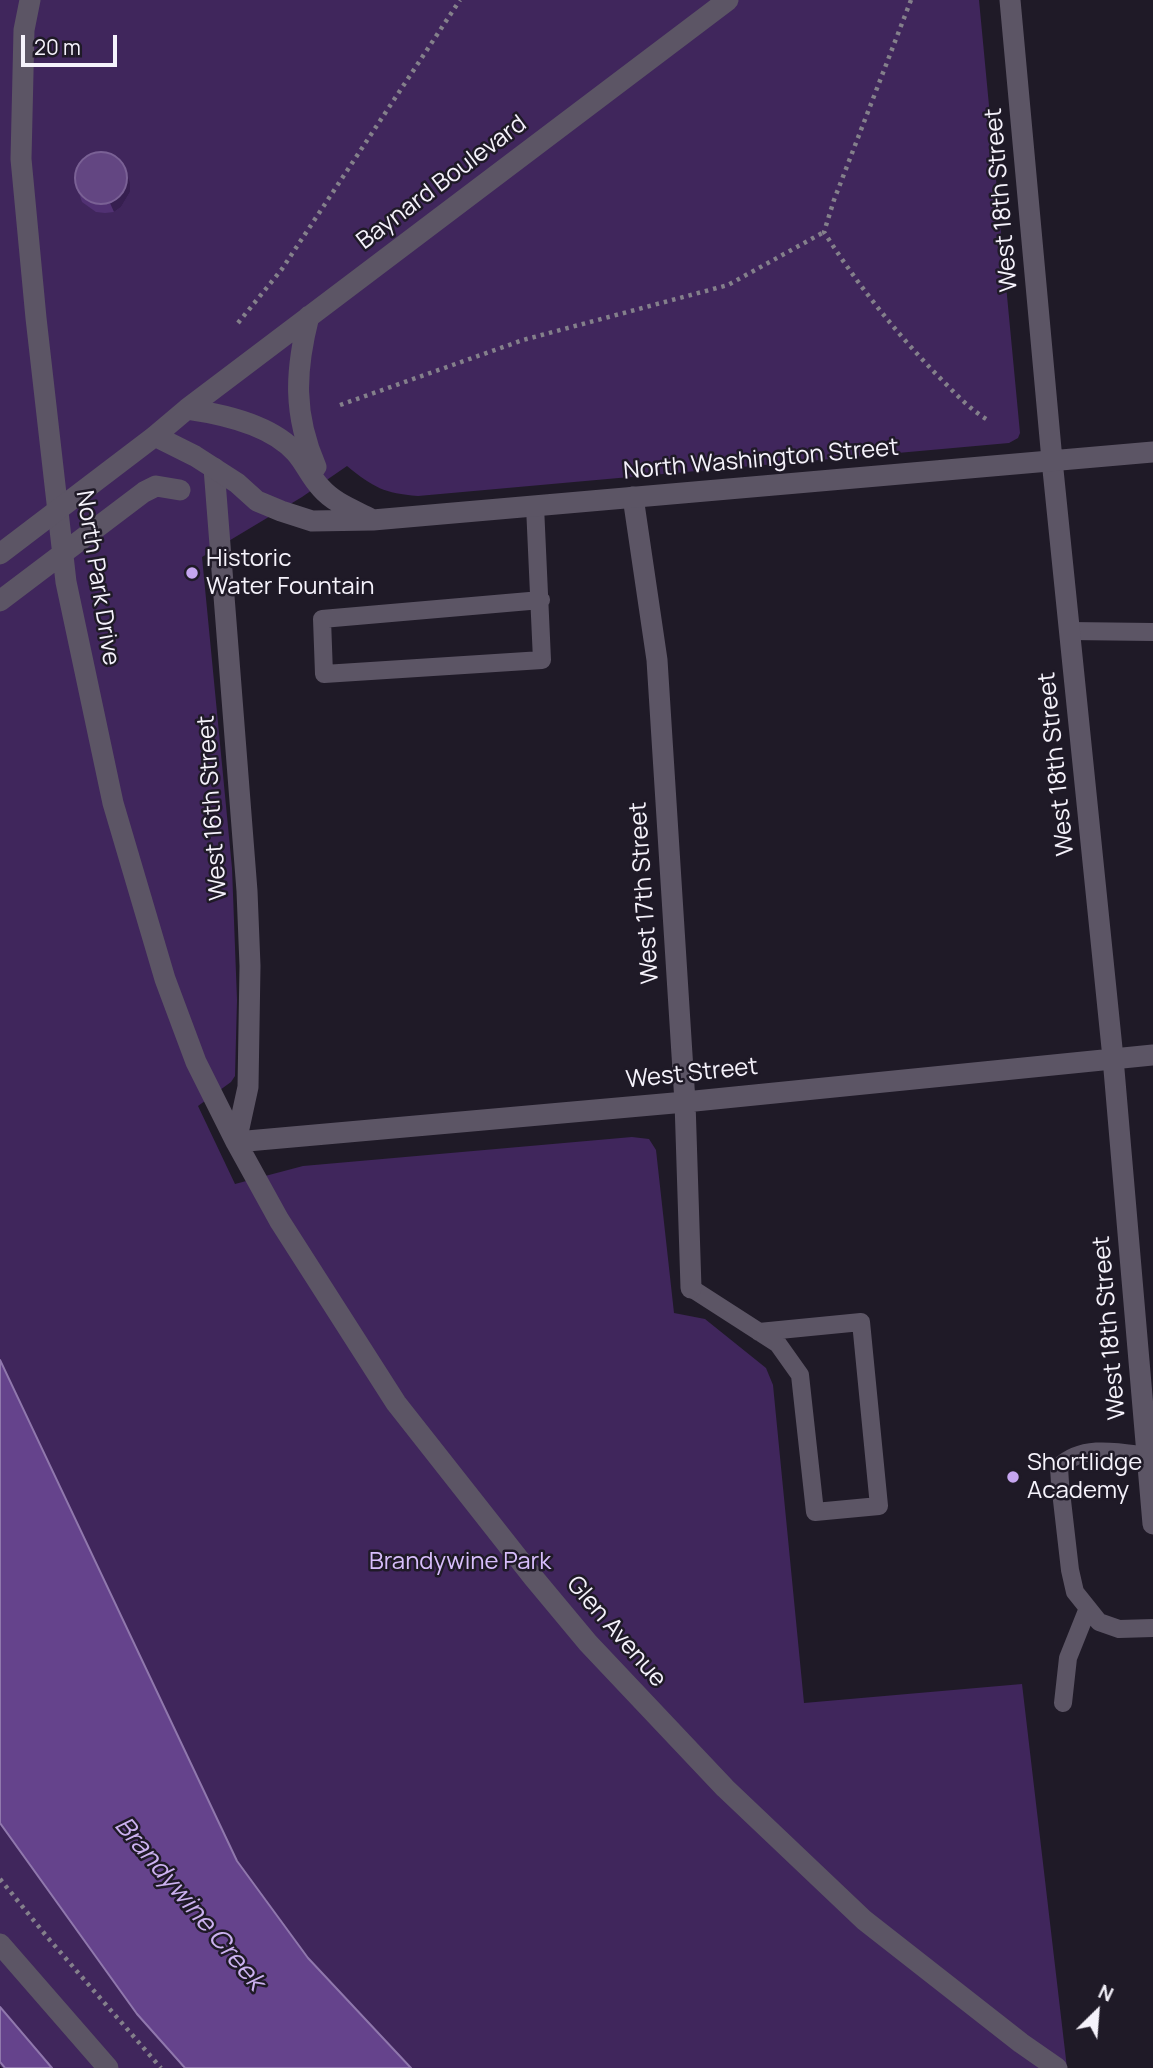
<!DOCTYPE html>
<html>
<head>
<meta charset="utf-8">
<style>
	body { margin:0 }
	#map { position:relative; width:1153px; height:2068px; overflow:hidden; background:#1f1a27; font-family:Manrope,sans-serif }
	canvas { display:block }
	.north { position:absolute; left:1062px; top:1977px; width:70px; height:70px; -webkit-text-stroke:5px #1f1a27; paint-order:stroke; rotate:25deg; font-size:19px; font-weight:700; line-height:28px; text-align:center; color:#f5f2fb }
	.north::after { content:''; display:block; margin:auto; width:24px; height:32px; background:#f5f2fb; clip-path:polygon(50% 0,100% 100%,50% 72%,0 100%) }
	.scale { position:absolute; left:21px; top:35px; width:96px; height:32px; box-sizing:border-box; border:4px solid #f5f2fb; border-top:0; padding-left:9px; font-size:21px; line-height:24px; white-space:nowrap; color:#f5f2fb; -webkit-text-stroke:5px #1f1a27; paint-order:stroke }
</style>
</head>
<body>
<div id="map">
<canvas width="1153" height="2068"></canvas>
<div class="north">N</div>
<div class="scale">20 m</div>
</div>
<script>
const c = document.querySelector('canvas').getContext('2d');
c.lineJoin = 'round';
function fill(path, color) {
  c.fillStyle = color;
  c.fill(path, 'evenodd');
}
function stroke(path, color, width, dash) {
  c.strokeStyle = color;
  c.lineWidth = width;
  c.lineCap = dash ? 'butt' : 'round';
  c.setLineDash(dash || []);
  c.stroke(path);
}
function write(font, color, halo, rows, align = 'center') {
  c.font = font + ' Manrope,sans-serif';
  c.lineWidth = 5;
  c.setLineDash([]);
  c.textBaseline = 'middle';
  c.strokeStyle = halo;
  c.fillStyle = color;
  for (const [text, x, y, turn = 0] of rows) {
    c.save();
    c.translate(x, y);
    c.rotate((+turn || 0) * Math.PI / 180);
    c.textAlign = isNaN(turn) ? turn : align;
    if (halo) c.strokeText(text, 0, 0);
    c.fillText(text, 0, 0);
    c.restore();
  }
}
const green = new Path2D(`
	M0,0H979L1020,433L1018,438L1009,443L418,496C384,493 374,488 347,466L302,497L202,557L232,868L237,1000L235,1076L231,1082L198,1106L235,1184L303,1166L632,1137L649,1139L656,1150L674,1313L705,1319L766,1368L773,1385L804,1703L1022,1684L1067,2068H411L308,1958L237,1861L0,1360Z
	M0,1823L137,2014L185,2068H2L0,2066Z`);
const water = new Path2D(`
	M0,1360L237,1861L308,1958L411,2068H185L137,2014L0,1823Z
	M0,2007L52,2068H5L0,2062Z`);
const path = new Path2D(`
	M911,0L834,200L824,232C857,284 896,333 939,377C955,393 969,409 988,420
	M238,323L282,269L460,0
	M340,405L523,340L728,285L824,232
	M0,1879L48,1938L161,2068`);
const lane = new Path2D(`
	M535,506L542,660L324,674L322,619L541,600
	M1070,631L1153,632
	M691,1288L778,1344L800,1375L815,1512L879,1506L861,1322L759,1332
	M1148,1456C1118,1452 1082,1444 1059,1467L1060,1483L1070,1570L1075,1592L1099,1622L1119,1629L1153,1628
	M1063,1703L1068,1658L1088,1608`);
const street = new Path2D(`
	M30,0L24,30L21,159L36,318L66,582L113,803L165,979L196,1062L236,1142L279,1220L396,1403L533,1577L588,1643L725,1788L864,1920L1021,2043L1057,2068
	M1052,460L1113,1058L1153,1524
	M214,468L247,891L250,966L248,1087L236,1142
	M633,497L657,660L685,1102L691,1288
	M0,601L144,492L156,486L180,490
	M236,1142L685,1102L1153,1055
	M0,1944L108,2068`);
const secondary = new Path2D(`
	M1010,0L1052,460
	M309,316C295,371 293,414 316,467
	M187,409C222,414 272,425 296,453C305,463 311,478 321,488C334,503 354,510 371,519
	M155,436L195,456L237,483L257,501L281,511L312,521L373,520L1153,452
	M0,554L155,436L187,409L728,0`);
const wall = new Path2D(`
	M130,183V192L121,207L114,212L105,213L96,212L82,202L79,193Z`);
const shadedWall = new Path2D(`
	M127,174L130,183V192L121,207L114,212L110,203Z`);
const building = new Path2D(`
	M75 178a26 26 0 1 1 52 0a26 26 0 1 1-52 0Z`);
const markers = [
	[192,573,7,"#c6a6f0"],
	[1013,1477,7,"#c6a6f0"]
];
const streetNames = [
	["Baynard Boulevard",442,183,-37],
	["West 18th Street",1002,200,-95],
	["North Washington Street",761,460,-5],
	["North Park Drive",97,578,81],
	["West 18th Street",1057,764,-96],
	["West 16th Street",213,808,-94],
	["West 17th Street",645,893,-94],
	["West Street",692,1074,-6],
	["West 18th Street",1110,1328,-95],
	["Glen Avenue",616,1632,49]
];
const poiNames = [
	["Historic",206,559],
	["Water Fountain",206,587],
	["Shortlidge",1027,1463],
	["Academy",1027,1491]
];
const parkNames = [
	["Brandywine Park",460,1562]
];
const waterNames = [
	["Brandywine Creek",189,1904,50]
];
fill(green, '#40265c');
fill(water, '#65438c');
stroke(water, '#9078ad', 2);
stroke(path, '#84808b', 4.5, [3.5, 5]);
stroke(lane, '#5c5565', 18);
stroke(street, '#5c5565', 21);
stroke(secondary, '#5c5565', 21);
fill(wall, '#513173');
fill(shadedWall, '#361f4f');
fill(building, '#634682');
stroke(building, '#7a6195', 2);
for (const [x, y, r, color] of markers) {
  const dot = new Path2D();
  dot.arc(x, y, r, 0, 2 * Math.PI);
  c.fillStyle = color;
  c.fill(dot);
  stroke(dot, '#1f1a27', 2.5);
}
write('24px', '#f5f2fb', '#1f1a27', streetNames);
write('24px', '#f5f2fb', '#1f1a27', poiNames, 'left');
write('24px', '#d8befc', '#1f1a27', parkNames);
write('italic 26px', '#ccb2f0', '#1f1a27', waterNames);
</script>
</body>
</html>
